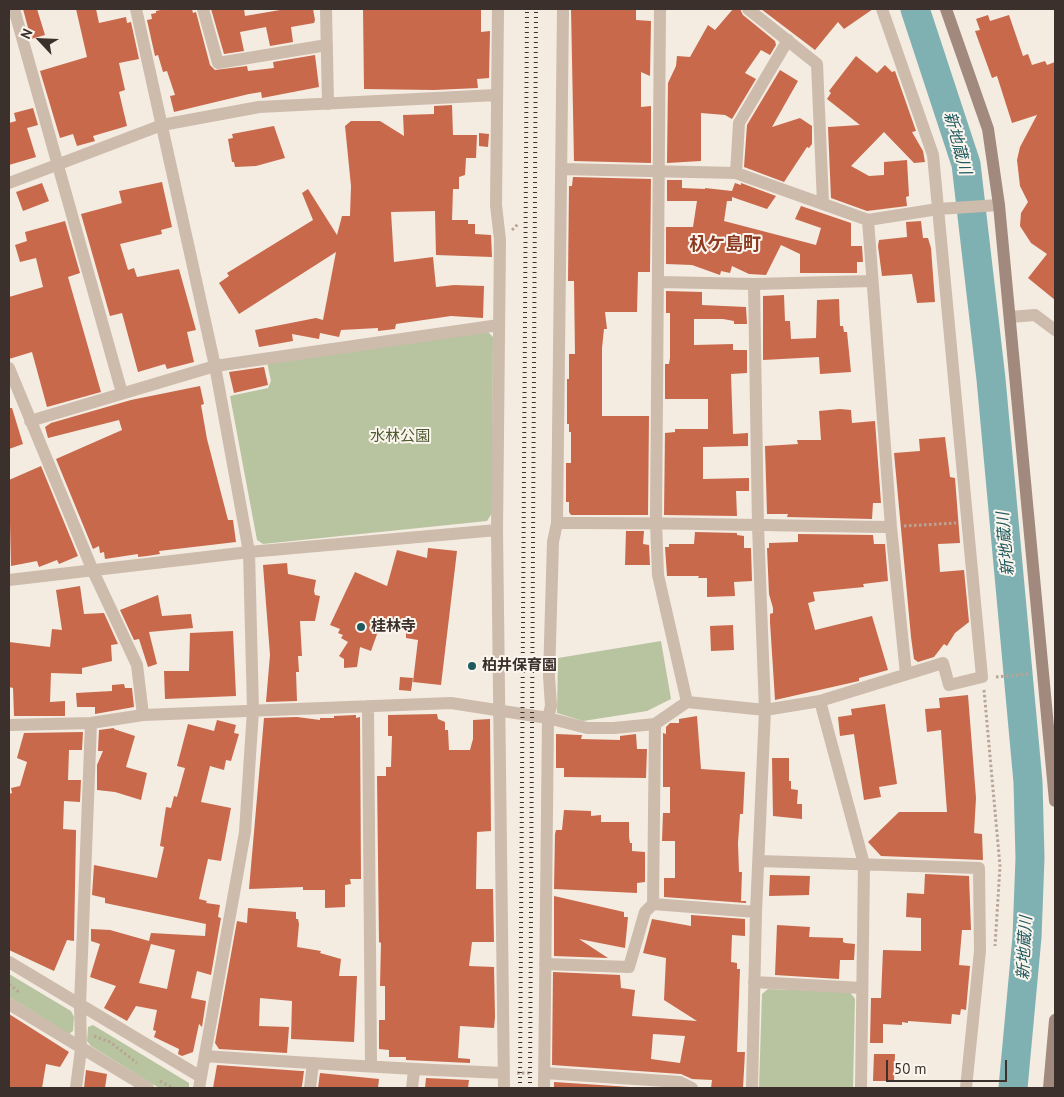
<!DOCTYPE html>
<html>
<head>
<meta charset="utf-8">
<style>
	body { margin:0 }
	#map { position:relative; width:1064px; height:1097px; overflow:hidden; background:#f4ebe1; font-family:"PT Sans",sans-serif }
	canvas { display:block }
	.frame { position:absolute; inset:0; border:10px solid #3b302b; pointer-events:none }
	.north { position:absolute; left:15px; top:15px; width:50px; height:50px; -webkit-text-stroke:4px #fbf5ee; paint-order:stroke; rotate:295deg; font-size:14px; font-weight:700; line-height:20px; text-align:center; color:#3b302b }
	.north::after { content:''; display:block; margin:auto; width:18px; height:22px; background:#3b302b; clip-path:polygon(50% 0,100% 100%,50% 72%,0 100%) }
	.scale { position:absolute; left:886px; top:1060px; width:121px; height:22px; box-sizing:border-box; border:2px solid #3b302b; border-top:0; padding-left:6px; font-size:15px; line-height:18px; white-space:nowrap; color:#3b302b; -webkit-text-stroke:4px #fbf5ee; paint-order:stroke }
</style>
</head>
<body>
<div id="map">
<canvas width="1064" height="1097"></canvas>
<div class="frame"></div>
<div class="north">N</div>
<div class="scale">50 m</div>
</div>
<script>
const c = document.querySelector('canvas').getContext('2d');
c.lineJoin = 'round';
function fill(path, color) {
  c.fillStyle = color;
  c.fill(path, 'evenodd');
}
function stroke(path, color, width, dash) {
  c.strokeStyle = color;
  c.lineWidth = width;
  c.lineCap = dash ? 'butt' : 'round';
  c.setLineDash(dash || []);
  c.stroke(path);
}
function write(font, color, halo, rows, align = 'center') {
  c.font = font + ' "PT Sans","Noto Sans JP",sans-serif';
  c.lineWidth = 4;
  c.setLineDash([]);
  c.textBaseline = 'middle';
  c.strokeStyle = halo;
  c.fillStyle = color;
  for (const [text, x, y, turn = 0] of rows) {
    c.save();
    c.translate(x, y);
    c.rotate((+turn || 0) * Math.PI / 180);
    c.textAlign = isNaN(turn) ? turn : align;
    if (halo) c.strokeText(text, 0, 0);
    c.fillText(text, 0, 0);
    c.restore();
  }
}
const green = new Path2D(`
	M488,332L493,337L492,513L487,521L263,544L257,540L230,396L268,388L271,381L267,362Z
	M661,641L671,699L647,711L583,721L557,713L558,658Z
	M9,974L71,1011L74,1017L73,1031L69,1034L9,997Z
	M768,989L850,992L855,999L853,1088H759L762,994Z
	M93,1025L189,1083V1088H159L91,1046L87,1041L88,1027Z`);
const river = new Path2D(`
	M915,9L966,164L991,379L1028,782L1030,858L1027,937L1013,1088`);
const building = new Path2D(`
	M23,9H37L45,35L31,39Z
	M76,9H96L99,23L126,17L127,23L131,22L139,59L119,63L125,90L119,92L127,126L93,136L95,141L77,146L73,134L60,138L40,71L87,57Z
	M165,9H192L193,13L196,12L210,65L215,70L247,66L248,71L274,68L273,62L315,55L319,87L262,98L261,92L249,94L174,112L170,96L175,95L167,71L163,72L158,55L155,56L147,20L152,19L151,14L156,13V11Z
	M211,9H244L245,16L286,9H313L315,20L314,23L291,27L293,42L270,46L266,27L240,32L244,51L224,54Z
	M363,9H481V32L490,31L489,78L477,79L478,88L434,90L364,89Z
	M571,9H636V20L651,21L650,76L641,72V107L651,106V163L574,161Z
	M733,9H740L743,15L775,41L776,45L770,55L761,50L745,73L756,79L732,119L725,115L701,113V161L667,163L668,83L676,66L677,56L690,57L708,25L715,30Z
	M761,9H873L844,29L838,22L815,50Z
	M988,15L990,21L1009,15L1023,56L1028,54L1032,65L1045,61L1047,65L1055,62V300L1028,278L1047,254L1031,243L1020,226L1021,213L1028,202L1020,186L1017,160L1020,147L1037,115L1012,123L997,76L992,78L975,31L980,30L976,19Z
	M856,56L877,73L885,65L892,72L895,71L916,131L912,132L923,151L925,162L914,163L884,132L851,166L869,176L884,175V162L907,160L909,196L906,197L907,206L867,211L831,198L828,127L860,125L827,99L831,93L829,91Z
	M780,70L798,81L772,127L800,118L812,126V144L809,148L807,147L784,182L744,167L747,125Z
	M452,105L453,135H477L476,158H466L465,175L459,177V189H453L452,220H468V224H475V234L491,235L492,257L436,255L435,211L391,212L394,262L433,257L436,287L454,285L484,286L483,318L451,316L396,324L395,329L378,331V328L341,330L339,337L320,333L319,339L292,334L293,341L259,347L255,330L316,318L323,320L336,252L239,314L219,283L229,276L227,273L313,220L302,193L308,189L337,235L342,216H350L351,186L345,126L351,121H380L404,136L403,115L434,114V106Z
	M33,108L38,125L27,128L36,157L9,165V123L16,121L14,113Z
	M274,126L285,158L256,166L235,167L234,162H232L228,139L233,138L232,134Z
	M479,133L489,134L488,147L479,146Z
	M573,177L651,179L650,272H638L637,312H605L607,329H604L602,348V416H649L648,515H571L569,512V502H566V463H571V432H569V424H567V379H569V354H575L574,281H568L569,186H572Z
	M667,180H682V188L705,189V188L732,191L735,183L741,185V183L776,196L767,209L732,197V201H727L724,221L816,245L821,228L795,219L801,206L851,223V246H862L863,262H857V273H800V254L781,245L766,275L749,274L732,266L730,273L721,271L720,275L692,265L666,264V227H693L697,201H667Z
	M162,182L172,227L161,230L162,234L120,244L128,270L134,268L137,277L179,269L196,330L187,332L194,362L167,369L165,364L138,372L122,313L110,316L81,214L122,203L119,191Z
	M42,183L49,201L23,211L16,192Z
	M65,221L80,273L68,277L101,392L47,407L32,352L9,359V297L43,287L36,258L20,262L15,245L27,241L25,232Z
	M921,221L923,238H928L931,248L935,302L917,303L912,274L882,276L878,246L879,240L907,237L906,222Z
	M666,291L702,292V305L746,307L747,324H734V321L723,319H694V345L733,344V350H747V373L731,374L733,434L748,433V446L703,447V479L749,478V491H736L737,516L664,515L665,433L675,432V429H708V399H665V364H669L670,358V313H666Z
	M784,295L785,321H790L791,339L816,338L817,300L839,299L840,326H843L844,332H847L851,372L820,374L819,357L763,360V296Z
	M264,367L268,385L234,393L229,372Z
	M200,386L204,404L201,405L207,439L228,520H233L236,542L159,551L160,554L147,556L138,557V554L105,559L104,552L100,553L99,546L93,549L56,459L122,430L119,420L48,438L45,427L51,423L131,400Z
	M9,408H12L23,444L9,449Z
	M840,409L851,410L852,423L875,421L881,503H873L872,519L787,517L788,514H767L765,446L798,444L797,440H821L819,411Z
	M945,437L950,477L955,478L960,543L938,544L940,572L964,570L969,622L955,633L947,646L944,644L934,657L918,662L914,659L911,637L894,453L920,451L919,439Z
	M41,466L78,556L59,564L57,560L39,567L37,561L11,566L9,480Z
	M626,531H644L643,544L649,545L650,565H625Z
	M695,532L737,533V535L744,536V548H751L752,581L734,582L735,596L707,597V578H698L699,576H667L665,547H669V544H694Z
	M798,534L873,535L874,544H885L888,581L863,584L864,587L813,592L815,601L808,603L815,630L872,616L888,670L859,678V681L775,700L770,622V614L773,613V608L769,594L767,548H769V543L798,542Z
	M428,548L457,551L441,685L413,682L418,640L406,638V625L381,623L371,651L360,647L357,667L344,668V659L339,656L348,642L341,638L343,635L338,633L340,629L330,625L355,572L387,586L397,550L427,558Z
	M287,563L288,574L316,580L314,591L315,595L320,596L315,621H300L302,656H298L299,672H296L297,701L266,702L270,655L263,565Z
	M80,586L84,614L104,613L118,644L111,645L112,661L82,668V674L51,673L50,702L65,701V716H14L13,688L9,687V642L50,647L52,629L62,630L56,590Z
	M158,595L162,616L191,614L193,628L149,632L157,664L148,667L139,639L134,640L120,610Z
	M733,625L734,650L711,651L710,626Z
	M233,631L236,696L165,699L164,671H189L190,633Z
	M400,677L413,678L411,691L399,690Z
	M124,684L125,688H132L134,707L95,714V707H77L76,693L112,691V685Z
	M968,695L976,798L974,833L982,834L983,860L881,856L868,842L899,812H947L941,730L927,732L925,709L940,708L939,698Z
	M885,704L897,784L879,787L881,797L864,800L854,734L840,736L838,717L852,715L851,709Z
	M437,714L438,719L445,722V730H448L449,750H470L473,739V720L490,719L491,831L477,832L476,889H493L494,942H472L469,966L494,967L495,1017L494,1028L460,1026L458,1058L470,1059V1063L406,1060V1057H389V1050L379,1049V1020H385V986H380L381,943L379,942L377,776H386V767H391L392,736H388V715Z
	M356,715V718L360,717L361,879H350L351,884L345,885V907L325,908V890H303V887L249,889L264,718L297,717L320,720V718H334V716Z
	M697,716L701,769L745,772L743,814H740L738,843L739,872H742L741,901H746V903L664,897V878H675V841H662L663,813H670V787H663V733L666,734V727L670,723H679V719Z
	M217,720L236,725L234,733L239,734L231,761L226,760L224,770L210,766L201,802L231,808L221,861L208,859L199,899L207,901L206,903L220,905L218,917L221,918L211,975L197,971L191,998L206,1001L202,1027L199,1024L193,1052L182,1056L178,1054L179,1049L154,1037L156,1031L153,1030L157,1010L136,1006L127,1021L104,1008L116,986L90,977L100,944L91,941V929L110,930L149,941L151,933L205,936L206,924L105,903V898L92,895L94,865L157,878L164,847L160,846L166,807L171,808L174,796L177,797L185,768L177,766L188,724L214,731ZM151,944L175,950L167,989L139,983Z
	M114,728V729L135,736L126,767L147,773L141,800L115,792L97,790V765L103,751H98L99,730Z
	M83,732L82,750H69L68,780H81L80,802L64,801L63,829L76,830V833L74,941L67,940L54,971L9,950V794L12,793L11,788L20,786L27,762L17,758L24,733Z
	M556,734L580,735H582L581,739L620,740V736L636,734L637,749H647L646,778L564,777V768H556Z
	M772,758H789V781H791V789L798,790L797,804H802V819L773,816Z
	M564,810L591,811V816L601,815V822H629V837L630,843H632V851L645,852V882L637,883V893L554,889L555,834L556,830H562Z
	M925,874L969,876L971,930H962L959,965L970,966L966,1010L961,1009L960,1015L952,1014L951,1024L908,1021V1023L902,1022V1025L883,1024V1043H870L871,998H881L883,950L921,951V918L906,917L907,893L924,894Z
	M770,875L810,876L809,895L769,896Z
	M554,896L624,912V917H628L625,948L579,939L608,958L554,956Z
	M248,908L296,912V919H298L299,924L297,947L321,951L320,953L341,959L339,976H357L354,1042L291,1039L292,1001L260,998L259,1026L289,1027L287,1053L219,1049L215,1043L237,921L247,923Z
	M691,915L745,919V936L732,935L731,962L737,963V969H740L737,1052H745L743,1088H711L712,1080L692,1079L681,1074L552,1065L553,972L620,975L621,988L635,990L632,1016L697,1021L664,1000L666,958L643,953L652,919L691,926ZM653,1034L685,1036L680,1063L651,1059Z
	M777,925L810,927L809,937L843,938V942L845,943L855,944L854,960H840L839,979L775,975Z
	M9,1014L69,1052L60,1067L46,1064L42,1088H9Z
	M874,1054H895L894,1081H873Z
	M217,1065L301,1071H304L302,1086L301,1088H213Z
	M86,1070L107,1074L105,1088H84Z
	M320,1073L379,1079L378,1088H318Z
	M426,1078L469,1080L468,1088H425Z
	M554,1082L645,1088H554Z`);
const path = new Path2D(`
	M512,230L519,223
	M904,526L956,523
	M996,677L1029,674
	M984,690L1000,866L995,946
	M9,984L20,993
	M94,1036L110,1042L137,1063
	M517,1073H530
	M160,1081L173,1088`);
const street = new Path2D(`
	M14,9L122,393
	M136,9L215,366L249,552L253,710L245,832L199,1088
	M203,9L218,63L327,45
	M326,9L328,104
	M498,9L496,205L500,240L497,530L504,1088
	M660,9L656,522L658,575L687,702
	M748,9L817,64L823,203
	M561,169L736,173L868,220L938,209L999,205
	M736,173L739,123L788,40
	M9,183L162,125L259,107L496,95
	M868,220L891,527L906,674
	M659,282L754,284L872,281
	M1010,317L1035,315L1055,330
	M9,368L93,571L137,665L143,715
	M30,421L215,366L499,325
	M557,523C669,522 780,526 891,527
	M9,580L249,552L497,530
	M820,701L864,864L861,1088
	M368,706L371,1065
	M9,725L91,723L143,715L451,703L548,718L587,728H614L655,724L687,702L765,710L820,701L943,663L949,685L982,677L933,155L882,9
	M759,861L979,868L980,951L966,1088
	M653,904L756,912
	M9,962L201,1077
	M545,964L629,967L645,912L653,904L655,724
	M754,982L862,988
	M9,1004L148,1088
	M205,1056C304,1063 404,1069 504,1073
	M545,1073L680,1082L692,1088
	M76,1088L81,1049L80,1005L91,723
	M310,1088L313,1063
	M412,1088L414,1070
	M544,1088L548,718L551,706L549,676L553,542L557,523L563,9
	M752,1088L756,912L765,710L758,526L754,284`);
const secondary = new Path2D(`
	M946,9L988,129L999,205L1055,801
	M1049,1088L1055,1020`);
const rail = new Path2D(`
	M520,1088L527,9
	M530,1088L536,9`);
const markers = [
	[361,627,5,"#1f5a5e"],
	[472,666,5,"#1f5a5e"]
];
const parkNames = [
	["水林公園",400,437]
];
const poiNames = [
	["桂林寺",371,627],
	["柏井保育園",482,666]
];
const waterNames = [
	["新地蔵川",957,143,75],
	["新地蔵川",1006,544,-95],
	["新地蔵川",1025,948,-87]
];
const quarterNames = [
	["杁ケ島町",725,245]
];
fill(green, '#b8c4a0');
stroke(river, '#7fb0b2', 29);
fill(building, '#c8694b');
stroke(path, '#b9a596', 3, [2.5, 2.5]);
stroke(street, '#cdbbac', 12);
stroke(secondary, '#a18a7d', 12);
stroke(rail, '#3b302b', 4, [1, 4]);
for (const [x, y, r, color] of markers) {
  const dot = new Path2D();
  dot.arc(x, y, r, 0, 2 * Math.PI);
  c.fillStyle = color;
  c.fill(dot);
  stroke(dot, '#fbf5ee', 2);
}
write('15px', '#4a5a2e', '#fbf5ee', parkNames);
write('bold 15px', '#3b302b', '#fbf5ee', poiNames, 'left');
write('italic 16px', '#1f5a5e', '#fbf5ee', waterNames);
write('bold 18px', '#8c3b22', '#fbf5ee', quarterNames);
</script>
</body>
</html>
